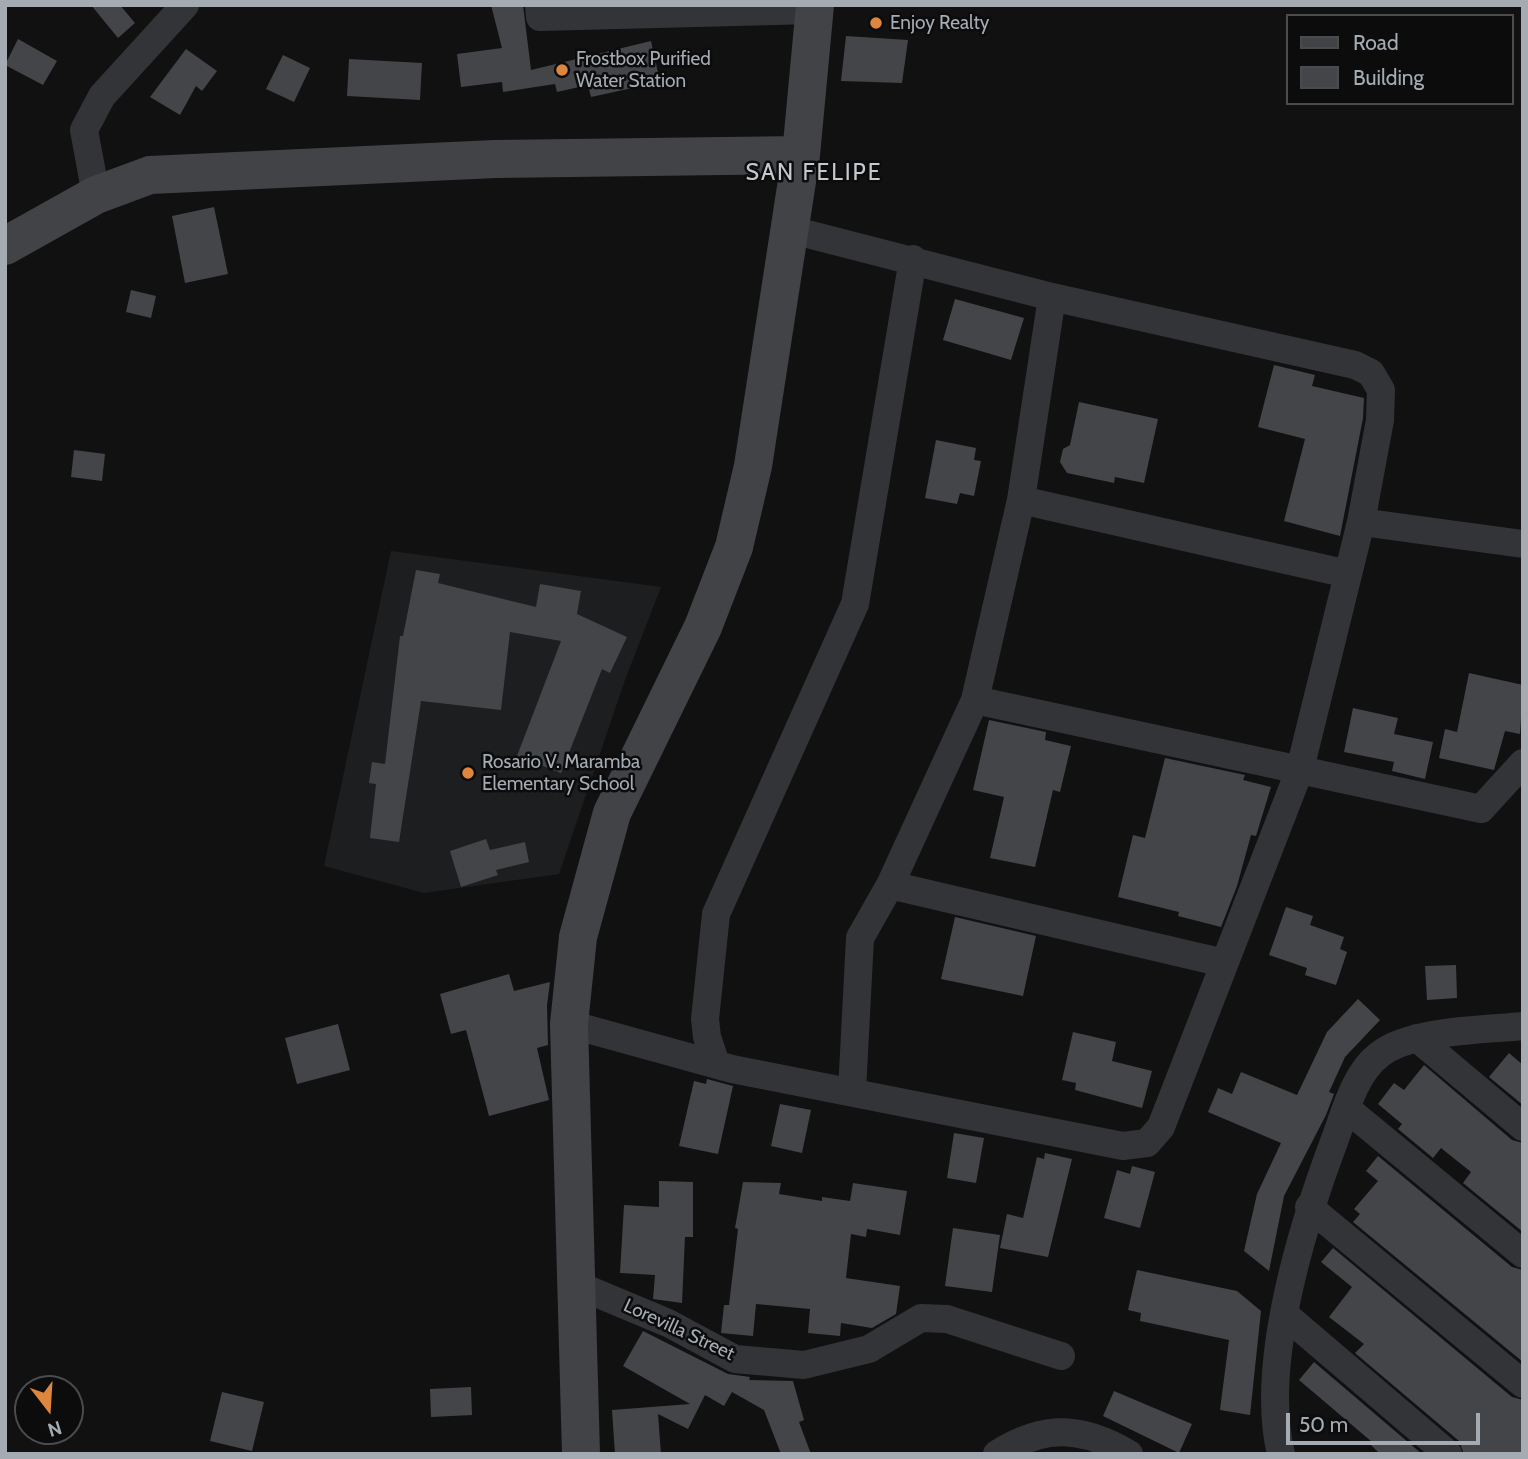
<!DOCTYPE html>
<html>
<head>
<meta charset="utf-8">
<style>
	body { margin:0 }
	#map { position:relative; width:1528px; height:1459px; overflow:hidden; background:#111112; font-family:Cabin,sans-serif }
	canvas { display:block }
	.frame { position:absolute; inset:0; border:7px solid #a4abb2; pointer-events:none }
	.legend { position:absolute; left:1286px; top:14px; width:228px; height:91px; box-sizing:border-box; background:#0c0c0d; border:2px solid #494c4f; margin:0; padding:9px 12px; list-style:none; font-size:21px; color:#a4abb2 }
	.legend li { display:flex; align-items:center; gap:14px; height:35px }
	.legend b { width:35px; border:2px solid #494c4f }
	.north { position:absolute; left:14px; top:1375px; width:70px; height:70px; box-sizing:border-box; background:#0c0c0d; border:2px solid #494c4f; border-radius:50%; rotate:163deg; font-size:19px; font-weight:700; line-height:28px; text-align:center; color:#a4abb2 }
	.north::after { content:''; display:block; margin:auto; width:24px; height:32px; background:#de863e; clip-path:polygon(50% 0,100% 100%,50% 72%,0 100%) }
	.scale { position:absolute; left:1286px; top:1413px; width:194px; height:32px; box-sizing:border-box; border:4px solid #a4abb2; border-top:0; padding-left:9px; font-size:21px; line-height:24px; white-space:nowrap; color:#a4abb2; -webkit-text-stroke:5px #0c0c0d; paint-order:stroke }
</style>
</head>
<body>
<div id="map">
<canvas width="1528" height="1459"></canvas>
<div class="frame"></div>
<ul class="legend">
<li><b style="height:9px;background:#414347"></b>Road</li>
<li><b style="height:19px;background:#434548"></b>Building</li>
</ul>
<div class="north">N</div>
<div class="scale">50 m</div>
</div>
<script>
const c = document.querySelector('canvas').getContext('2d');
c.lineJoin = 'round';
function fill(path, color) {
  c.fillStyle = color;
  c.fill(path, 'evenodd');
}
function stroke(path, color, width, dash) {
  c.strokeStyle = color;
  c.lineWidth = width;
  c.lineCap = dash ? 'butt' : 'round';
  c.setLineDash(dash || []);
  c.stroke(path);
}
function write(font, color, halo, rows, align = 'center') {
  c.font = font + ' Cabin,sans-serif';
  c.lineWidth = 5;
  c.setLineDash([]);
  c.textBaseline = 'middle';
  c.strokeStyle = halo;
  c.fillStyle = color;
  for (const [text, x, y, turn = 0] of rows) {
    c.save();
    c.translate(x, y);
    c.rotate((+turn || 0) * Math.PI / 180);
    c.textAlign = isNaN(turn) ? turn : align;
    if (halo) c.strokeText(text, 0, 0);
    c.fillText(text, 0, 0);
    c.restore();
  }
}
const built = new Path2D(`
	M391,551L661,587L625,680L559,874L424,893L324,866Z`);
const building = new Path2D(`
	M91,5H120L135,23L118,38Z
	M491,5H523L531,70L651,41L660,82L591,97L588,85L557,92L555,84L503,92L502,82L461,87L457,54L502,48Z
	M846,36L908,40L902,83L841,81Z
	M18,39L57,61L43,85L5,65Z
	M186,49L217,71L202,91L196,86L180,115L150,97Z
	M283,55L310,68L294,102L266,89Z
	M349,59L422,63L420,100L347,96Z
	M214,207L228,274L185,283L172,216Z
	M131,290L156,296L151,318L126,312Z
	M955,299L1024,318L1011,360L943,340Z
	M1274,365L1315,375L1312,386L1364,398L1363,418L1340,536L1284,521L1305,439L1258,427Z
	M1079,402L1158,419L1144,483L1115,477L1114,483L1067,473L1060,462L1063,449L1070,445Z
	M936,440L976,448L974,460L981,461L974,496L960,493L957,504L925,498Z
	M74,450L105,454L102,481L71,477Z
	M416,570L440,574L438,583L536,607L540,584L581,591L577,614L627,637L610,673L602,669L561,773L517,756L561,641L510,632L501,710L421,701L399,842L370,838L376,784L369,783L372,762L385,764L400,636H403Z
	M1469,673L1523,685L1520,734L1505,731L1494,770L1439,758L1445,729L1457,732Z
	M1353,708L1398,718L1394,734L1433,742L1425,779L1392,771L1394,762L1344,752Z
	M989,720L1046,732L1045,740L1071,746L1060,792L1053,790L1035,867L990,858L1004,797L973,790Z
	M1165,758L1245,775L1243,780L1271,787L1256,836L1251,835L1237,886L1221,927L1178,916L1179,912L1118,897L1133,835L1145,838Z
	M486,839L490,850L525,842L529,862L496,870L498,875L461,887L450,851Z
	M1286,907L1313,916L1310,925L1344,937L1340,949L1347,952L1336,985L1305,975L1307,968L1269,955Z
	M955,917L1036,936L1023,996L941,979Z
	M1456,965L1457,998L1427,1000L1425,966Z
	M509,974L514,991L550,982L547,1005L548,1045L537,1048L549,1100L489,1116L466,1030L451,1034L440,994Z
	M1358,999L1380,1020L1345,1057L1329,1092L1334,1094L1326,1115L1284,1196L1269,1271L1244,1251L1257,1194L1281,1143L1208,1112L1218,1088L1232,1094L1241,1072L1297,1095L1327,1032Z
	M338,1024L350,1070L297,1084L285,1038Z
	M1073,1032L1116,1042L1112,1061L1152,1071L1142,1108L1075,1090L1076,1083L1062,1080Z
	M1509,1053L1523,1065V1105L1489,1077Z
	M1424,1065L1512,1140L1523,1143V1232L1463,1183L1471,1172L1441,1148L1433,1158L1398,1129L1402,1124L1378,1104L1394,1083L1404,1090Z
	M707,1079L733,1086L718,1154L679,1146L694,1081L706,1084Z
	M780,1104L811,1110L802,1153L771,1146Z
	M954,1133L984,1138L976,1183L947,1178Z
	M1045,1153L1072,1159L1048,1257L1000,1248L1007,1214L1023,1218L1037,1157L1044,1159Z
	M1378,1156L1512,1267L1523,1270V1362L1353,1222L1360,1214L1354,1209L1378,1181L1366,1171Z
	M1132,1166L1155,1172L1140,1228L1104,1218L1117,1170L1130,1174Z
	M659,1181L693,1182V1237H685L682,1303L653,1299L655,1275L620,1273L624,1205L659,1207Z
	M743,1182L781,1183L779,1194L822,1201V1197L850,1201L853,1183L907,1191L900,1235L867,1229L866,1237L851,1234L846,1278L900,1286L896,1314L872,1328L841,1323L840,1336L808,1333L810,1309L756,1304L753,1336L721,1333L724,1305H729L738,1229L735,1228Z
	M953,1228L1000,1235L992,1292L945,1286Z
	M1333,1248L1512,1397L1523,1400V1454H1464L1459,1441L1355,1353L1364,1344L1329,1317L1352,1287L1321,1262Z
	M1137,1270L1237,1291L1261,1311L1250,1415L1220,1410L1229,1340L1140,1321L1141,1313L1128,1310Z
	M643,1331L728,1374L750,1377L749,1380L793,1381L804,1420L799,1422L811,1454H781L764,1410L732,1392L724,1406L705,1395L688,1429L658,1414L661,1454H615L612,1410L690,1404L623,1366Z
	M1314,1362L1422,1454H1380L1370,1444L1372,1442L1299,1380Z
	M471,1387L472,1415L431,1417L430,1389Z
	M1114,1391L1192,1424L1179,1453L1103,1416Z
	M222,1392L264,1402L252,1451L210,1441Z`);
const street = new Path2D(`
	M539,5L540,17L814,10
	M96,195L84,130L102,96L185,5
	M1021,500L1348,574
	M1361,522L1523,544
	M975,700L1481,809L1523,763
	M890,885L1224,963
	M569,1024L732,1069L1123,1146L1147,1143L1161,1127L1300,769L1361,522L1380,420L1381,390L1371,373L1355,365L1052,297L788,229
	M1417,1038L1523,1127
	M716,1064L707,1037L705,1019L716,914L855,604L913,259
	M852,1091L860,938L890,885L975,700L1021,500L1052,297
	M1346,1108L1523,1254
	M1309,1207L1523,1384
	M577,1285L668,1323L735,1359L804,1365L869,1349L921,1318L947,1319L1061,1356
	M1284,1314L1448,1454
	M997,1454C1044,1424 1082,1426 1129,1454
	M1281,1454C1259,1364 1303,1224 1335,1139C1345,1112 1355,1073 1379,1055C1409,1030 1484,1030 1523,1026`);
const secondary = new Path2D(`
	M5,246L96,195L150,175L495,159L801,155
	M581,1454L569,1024L578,937L612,813L703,627L734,547L753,466L801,155L815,5`);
const markers = [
	[876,23,7,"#de863e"],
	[562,70,7,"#de863e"],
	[468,773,7,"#de863e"]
];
const poiNames = [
	["Enjoy Realty",890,23],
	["Frostbox Purified",576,59],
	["Water Station",576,81],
	["Rosario V. Maramba",482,762],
	["Elementary School",482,784]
];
const streetNames = [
	["Lorevilla Street",679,1330,25]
];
const quarterNames = [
	["SAN FELIPE",814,173]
];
fill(built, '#1d1e1f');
fill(building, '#434548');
stroke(street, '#333437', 28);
stroke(secondary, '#414347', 38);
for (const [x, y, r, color] of markers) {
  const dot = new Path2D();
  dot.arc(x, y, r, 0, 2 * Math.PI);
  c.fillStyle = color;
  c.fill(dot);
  stroke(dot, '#0c0c0d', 2.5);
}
write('19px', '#a4abb2', '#0c0c0d', poiNames, 'left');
write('19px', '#a4abb2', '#0c0c0d', streetNames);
c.letterSpacing = '2px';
write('23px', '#c4c9ce', '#0c0c0d', quarterNames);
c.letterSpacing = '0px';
</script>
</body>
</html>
